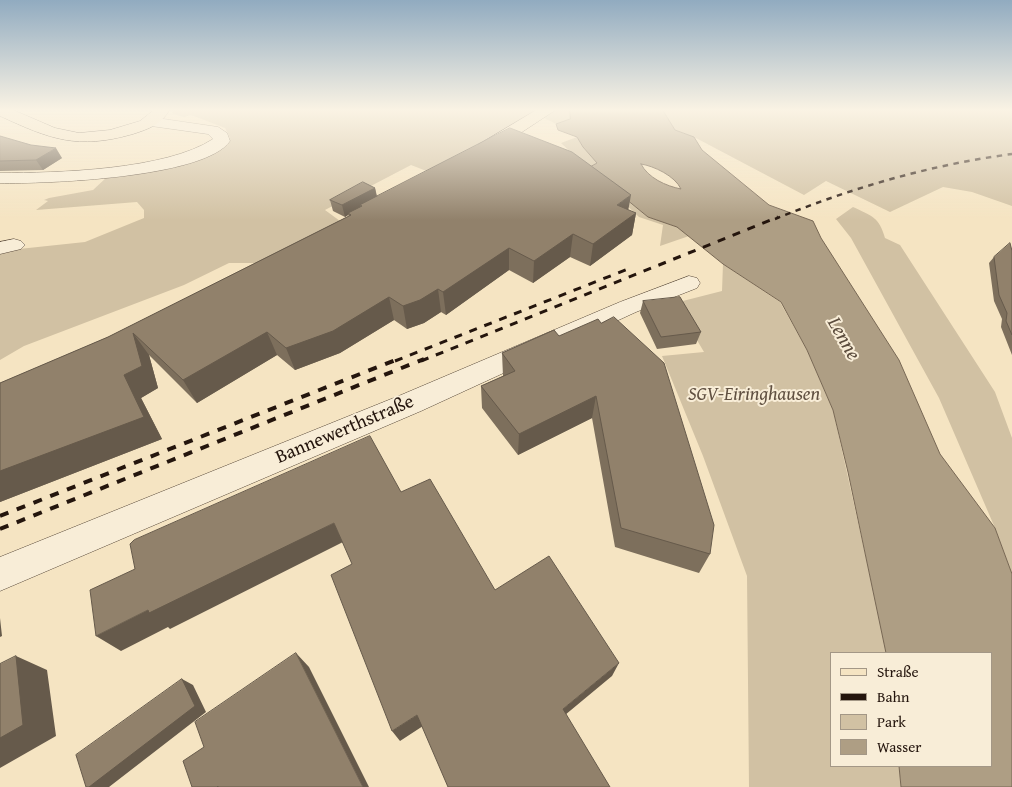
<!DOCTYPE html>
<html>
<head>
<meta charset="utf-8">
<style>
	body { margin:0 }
	#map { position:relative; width:1012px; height:787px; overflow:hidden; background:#f5e4c2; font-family:"Gentium Book Plus",serif }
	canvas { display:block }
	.legend { position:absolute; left:830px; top:652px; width:162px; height:115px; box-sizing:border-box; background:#f8edd7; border:1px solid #a39786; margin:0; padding:6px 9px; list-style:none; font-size:15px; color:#24150d }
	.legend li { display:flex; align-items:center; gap:10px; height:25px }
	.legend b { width:25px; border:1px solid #a39786 }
</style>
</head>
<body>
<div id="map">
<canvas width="1012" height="787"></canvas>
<ul class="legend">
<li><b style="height:6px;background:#f5e4c2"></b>Straße</li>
<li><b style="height:6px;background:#24150d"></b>Bahn</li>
<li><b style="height:14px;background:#d1c1a3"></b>Park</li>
<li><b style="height:14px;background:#ae9e84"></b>Wasser</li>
</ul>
</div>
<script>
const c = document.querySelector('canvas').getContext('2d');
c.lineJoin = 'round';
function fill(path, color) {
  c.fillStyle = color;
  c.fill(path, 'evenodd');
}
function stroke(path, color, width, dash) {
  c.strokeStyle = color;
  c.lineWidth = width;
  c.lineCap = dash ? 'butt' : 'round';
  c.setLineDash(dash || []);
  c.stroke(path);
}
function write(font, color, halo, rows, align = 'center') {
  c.font = font + ' "Gentium Book Plus",serif';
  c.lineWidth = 4;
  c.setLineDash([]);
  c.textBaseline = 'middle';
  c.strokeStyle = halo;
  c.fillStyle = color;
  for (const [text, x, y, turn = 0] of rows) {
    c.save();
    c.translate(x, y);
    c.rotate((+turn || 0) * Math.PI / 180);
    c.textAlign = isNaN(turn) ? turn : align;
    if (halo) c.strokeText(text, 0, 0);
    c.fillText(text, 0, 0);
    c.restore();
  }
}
const green = new Path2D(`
	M172,109H570V120L556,124L536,114L429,172L411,165L325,210L340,221L265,263H229L184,285L24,346L0,360V251L85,242L144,218V210L137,202L36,210L48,201L44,200L49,198L93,190L108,176L226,143L230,138L225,128L191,115L184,117L173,114Z
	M662,109H1012V206L972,192L943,187L890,212L826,181L804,195L694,137L675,130Z
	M577,137L583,147L597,163L588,168L648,217L677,227L689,236L660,246L663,225L639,217L561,143Z
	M853,207C872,216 879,217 885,238L900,245L995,392L1012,438V574L995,528L939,398L851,238L836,219Z
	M723,264L780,302L807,350L833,410L884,639L886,653H831V766H899L901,787H749L747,576L703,456L662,356L704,352L675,303L722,291Z`);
const water = new Path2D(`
	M570,109H662L675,130L694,137L702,150L769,205L813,221L821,238L899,360L940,454L995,528L1012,574V787H901L899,766H991V653H886L848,472L833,410L807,350L781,302L723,264L677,227L648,217L588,168L597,163L583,147L577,137L558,130L556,124L570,119ZM641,164C654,166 675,176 681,189C666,186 648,178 641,164Z`);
const minor = new Path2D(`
	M150,117L218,127L227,133L230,141C205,178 44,184 0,183V173C57,173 166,170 213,139L208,134L144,125L142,122L144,119Z
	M14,239L21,241L25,245L21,249L0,254V242Z
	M689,276L697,278L700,283L697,288L636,312L421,411L0,591V557L401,395L620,302Z`);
const major = new Path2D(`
	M0,109H11L55,128L79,133L110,130L140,121L155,109H170C162,124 149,129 133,134C77,150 50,139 0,116Z
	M538,109H557L490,153H478L476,149L478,145Z`);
const railFar2 = new Path2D(`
	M775,219C852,188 929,165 1012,154`);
const railFar1 = new Path2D(`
	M395,361L633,267
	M421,361L778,217`);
const rail = new Path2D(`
	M0,516L398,359
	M0,529L424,359`);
const wall = new Path2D(`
	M0,136L62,158L43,170L0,171Z
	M375,188L377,196L628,210L636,213L632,235L590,266L570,257L533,283L509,270L446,315L441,312L424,323L407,329L394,320L340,353L295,370L277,355L197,403L149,355L158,388L141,398L162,439L0,502V383L108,337L349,216L348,215L345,217L333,211L330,200Z
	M1012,251V355L1001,327L1002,319L994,301L989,263L994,257Z
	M643,301L701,332L696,344L657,349L640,313Z
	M554,330L710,554L699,573L615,547L592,418L518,455L482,408L481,386L503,376L502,353Z`);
const shadedWall = new Path2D(`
	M56,148L62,158L43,170L36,160Z
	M375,188L377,199L362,206L360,205L361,208L348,213V215L345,217L342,205Z
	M631,195L627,217L617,205Z
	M636,213L632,235L590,266L593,244Z
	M573,234L570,257L533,283L534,261Z
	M509,248V270L446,315L443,292Z
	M438,289L441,312L424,323L407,329L403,306Z
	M389,297L394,320L340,353L295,370L286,348Z
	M267,332L277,355L197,403L183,380Z
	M133,333L149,355L158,388L141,398L162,439L0,502V471L124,375Z
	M596,396L592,418L518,455L519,434Z
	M334,523L343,542L170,629L168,627L121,651L96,636L148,610Z
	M0,618L2,636L0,637Z
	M296,653L309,667L369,787H363Z
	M16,656L47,670L56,736L0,768V738Z
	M619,663L612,676L559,720L563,709Z
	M182,679L193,685L206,712L109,787H89Z
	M417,715L423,726L400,741L392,731Z`);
const building = new Path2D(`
	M510,128L572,152L631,195L617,205L636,213L593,244L573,234L534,261L509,248L443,292L438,289L420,300L403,306L389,297L333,331L286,348L267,332L183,380L133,333L142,366L124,375L144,417L0,471V383L108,337L351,215L348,213L362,206L360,205Z
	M0,136L31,145L56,148L36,160L0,161Z
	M363,182L375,188L342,205L330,200Z
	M1010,243L1012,251V335L1006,321L1007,313L999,295L994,257Z
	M680,297L701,332L661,337L643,301Z
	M614,317L664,363L714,525L710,554L621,528L596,396L519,434L481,386L515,371L502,353L554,330L559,336L598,319L601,323Z
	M370,436L401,492L430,479L495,590L549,556L619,663L563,709L610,787H448L417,715L392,731L331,575L352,564L334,523L149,613L148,610L96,636L90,590L135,569L130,544L134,540Z
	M296,653L363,787H218V786L217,787H192L183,761L204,747L195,722Z
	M16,656L23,725L0,738V664Z
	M182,679L195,706L89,787H86L76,755Z`);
const parkNames = [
	["SGV-Eiringhausen",754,395]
];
const streetNames = [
	["Bannewerthstraße",345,430,-23]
];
const waterNames = [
	["Lenne",843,339,60]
];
fill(green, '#d1c1a3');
fill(water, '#ae9e84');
stroke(water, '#776754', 1);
stroke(minor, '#58493a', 1);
stroke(major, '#24150d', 1);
fill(minor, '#f8edd7');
fill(major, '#f5e4c2');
stroke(railFar2, '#24150d', 2.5, [5.5, 5.5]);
stroke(railFar1, '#24150d', 3, [8, 8]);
stroke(rail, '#24150d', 4, [9, 9]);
fill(wall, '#7d6f5c');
fill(shadedWall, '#665a4b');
fill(building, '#91816b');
stroke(building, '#665a4b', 1);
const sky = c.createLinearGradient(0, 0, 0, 220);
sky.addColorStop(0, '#91abc0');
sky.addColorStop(0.5, '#faf3e4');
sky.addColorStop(1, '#faf3e400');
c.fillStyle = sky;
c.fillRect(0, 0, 1012, 220);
write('italic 19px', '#615142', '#f8edd7', parkNames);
write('19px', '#24150d', '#f8edd7', streetNames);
write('italic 20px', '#5b4c3d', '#f8edd7', waterNames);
</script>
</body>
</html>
